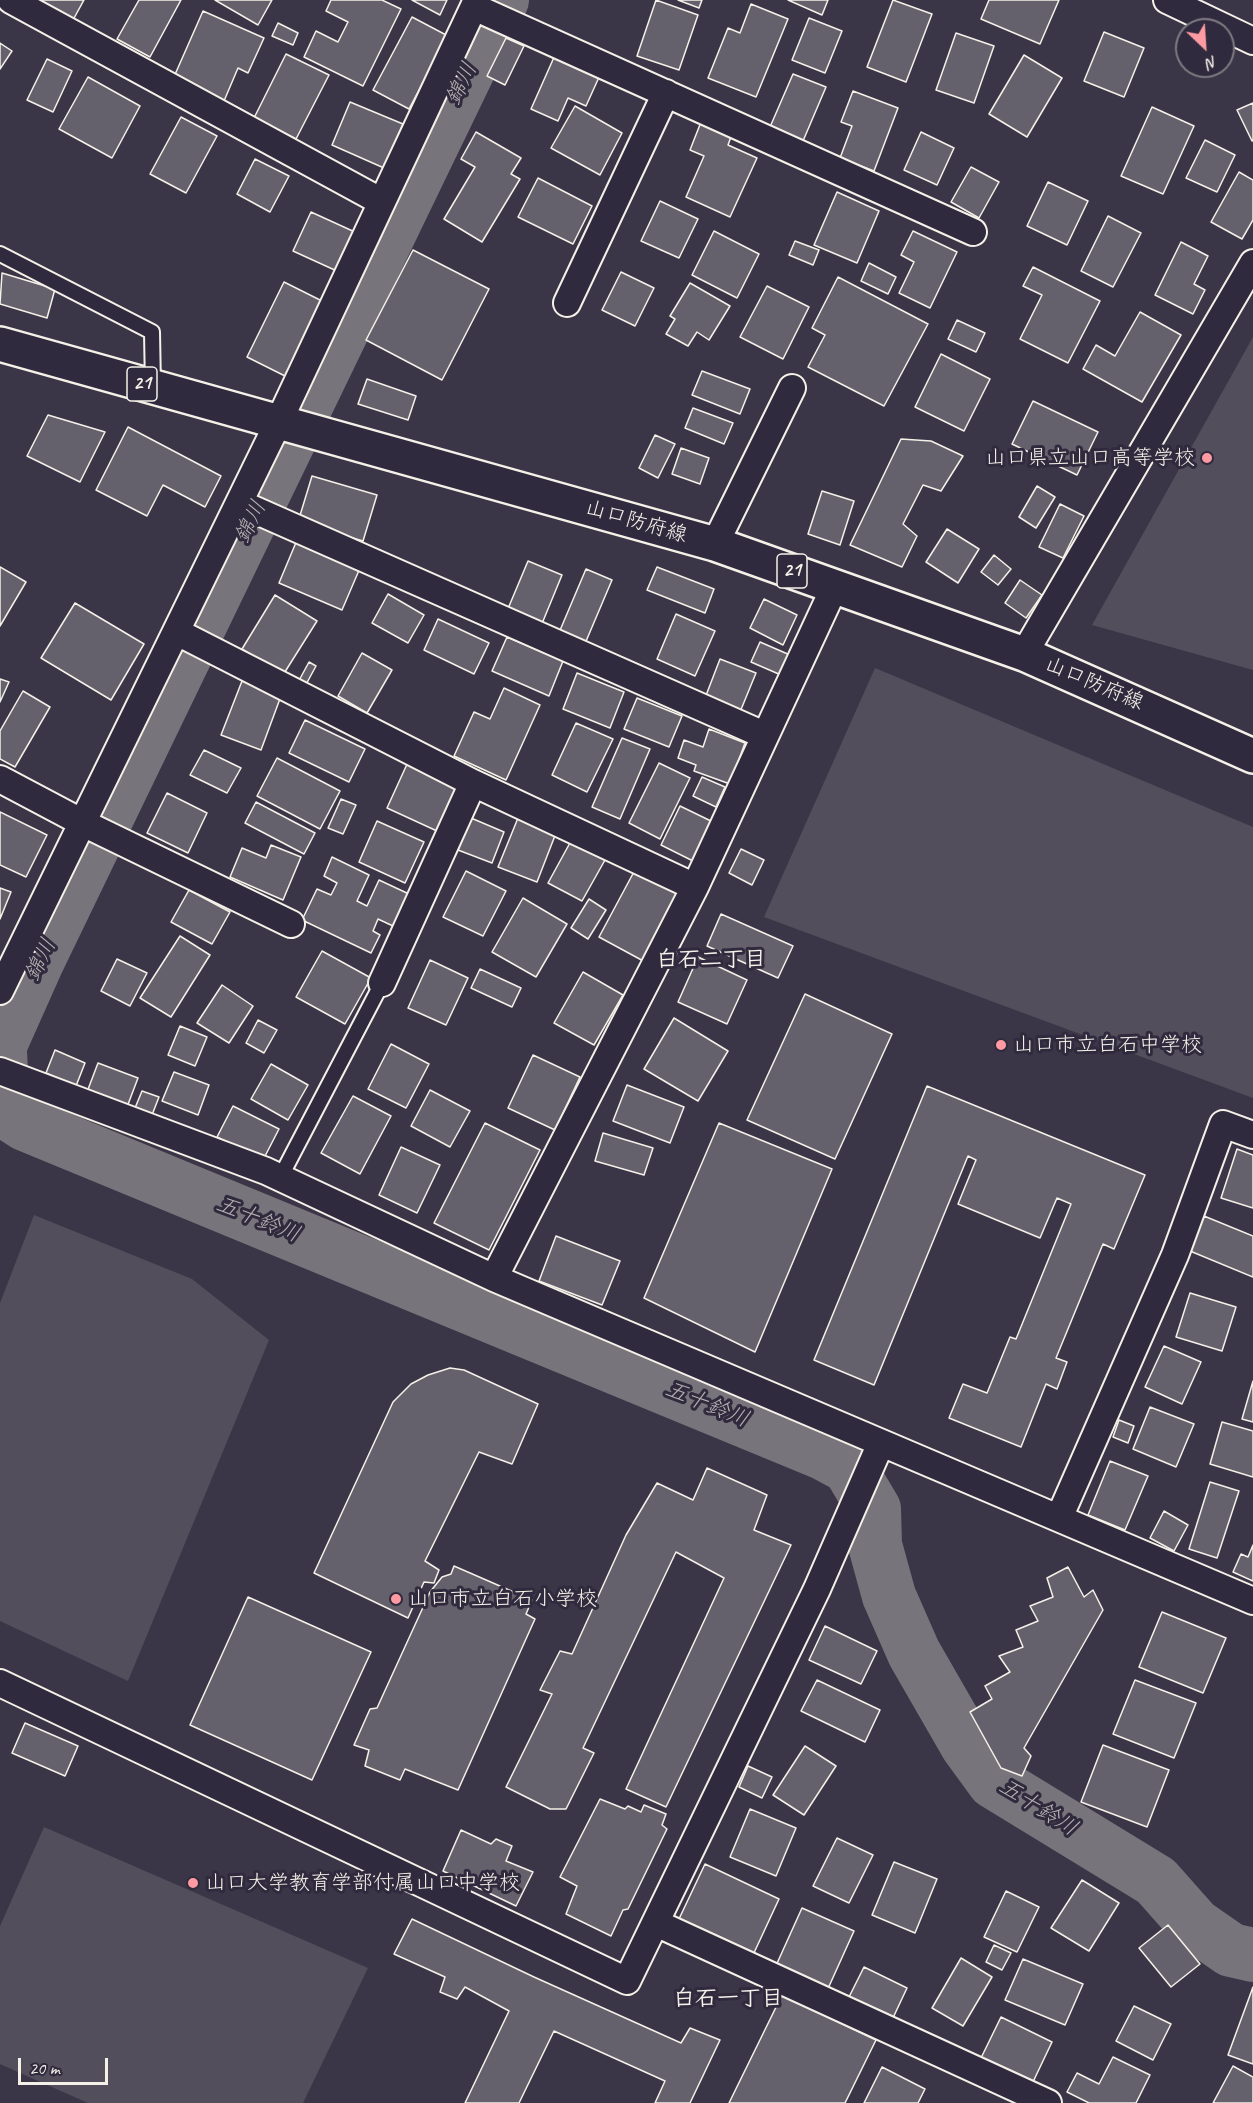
<!DOCTYPE html>
<html>
<head>
<meta charset="utf-8">
<style>
	body { margin:0 }
	#map { position:relative; width:1253px; height:2103px; overflow:hidden; background:#3b3647; font-family:Caveat,sans-serif }
	canvas { display:block }
	.north { position:absolute; left:1175px; top:18px; width:60px; height:60px; box-sizing:border-box; background:#2f2a3d; border:2px solid #7e7a81; border-radius:50%; rotate:155deg; font-size:16px; font-weight:700; line-height:24px; text-align:center; color:#f4f1e8 }
	.north::after { content:''; display:block; margin:auto; width:21px; height:27px; background:#ff9aa2; clip-path:polygon(50% 0,100% 100%,50% 72%,0 100%) }
	.scale { position:absolute; left:18px; top:2058px; width:90px; height:27px; box-sizing:border-box; border:3px solid #f4f1e8; border-top:0; padding-left:8px; font-size:18px; line-height:21px; white-space:nowrap; color:#f4f1e8; -webkit-text-stroke:4px #2f2a3d; paint-order:stroke }
</style>
</head>
<body>
<div id="map">
<canvas width="1253" height="2103"></canvas>
<div class="north">N</div>
<div class="scale">20 m</div>
</div>
<script>
const c = document.querySelector('canvas').getContext('2d');
c.lineJoin = 'round';
function fill(path, color) {
  c.fillStyle = color;
  c.fill(path, 'evenodd');
}
function stroke(path, color, width, dash) {
  c.strokeStyle = color;
  c.lineWidth = width;
  c.lineCap = dash ? 'butt' : 'round';
  c.setLineDash(dash || []);
  c.stroke(path);
}
function write(font, color, halo, rows, align = 'center') {
  c.font = font + ' Caveat,"Klee One",sans-serif';
  c.lineWidth = 6;
  c.setLineDash([]);
  c.textBaseline = 'middle';
  c.strokeStyle = halo;
  c.fillStyle = color;
  for (const [text, x, y, turn = 0] of rows) {
    c.save();
    c.translate(x, y);
    c.rotate((+turn || 0) * Math.PI / 180);
    c.textAlign = isNaN(turn) ? turn : align;
    if (halo) c.strokeText(text, 0, 0);
    c.fillText(text, 0, 0);
    c.restore();
  }
}
const green = new Path2D(`
	M1253,337V670L1092,625Z
	M875,668L1253,827V1098L764,917Z
	M34,1215L192,1279L269,1340L128,1681L0,1621V1303Z
	M44,1827L368,1968L303,2103H88L0,2064V1926Z`);
const river = new Path2D(`
	M0,1045L37,962L502,0
	M0,1052L3,1110L25,1124L823,1453L849,1467L874,1509L875,1545L889,1596L914,1653L967,1745L994,1782L1156,1881L1195,1925L1231,1950L1253,1955`);
const building = new Path2D(`
	M35,0H84L73,20Z
	M139,0H181L150,57L117,39Z
	M215,0H272L258,25Z
	M331,0H382L401,9L363,86L304,57L316,31L338,42L348,22L326,11Z
	M412,0H447L440,15Z
	M656,0L698,15L679,70L637,56Z
	M678,0H702L699,8Z
	M788,0H828L822,15Z
	M893,0L932,14L906,82L867,67Z
	M989,0H1059L1040,44L981,19Z
	M751,4L788,19L756,97L708,78L728,28L740,33Z
	M203,11L264,38L248,73L238,68L224,101L173,79Z
	M412,17L448,36L409,109L373,90Z
	M809,18L842,31L825,73L792,60Z
	M278,23L298,33L293,45L272,36Z
	M1104,32L1144,48L1124,97L1084,81Z
	M956,33L994,46L974,103L936,90Z
	M506,38L524,46L505,85L487,76Z
	M0,43L12,51L0,69Z
	M286,54L329,75L296,139L254,118Z
	M555,55L600,75L586,106L568,98L558,121L531,109Z
	M1024,55L1062,78L1027,137L989,114Z
	M47,59L72,71L53,112L27,100Z
	M793,74L826,87L803,141L770,127Z
	M88,77L140,106L112,158L59,129Z
	M853,91L898,108L874,171L840,158L852,126L841,122Z
	M350,102L403,124L384,168L332,145Z
	M1253,103V141H1252L1237,110Z
	M575,106L622,133L600,175L551,148Z
	M1152,107L1194,126L1163,194L1121,176Z
	M181,117L217,136L186,193L150,174Z
	M701,122L732,134L728,145L757,158L730,217L686,197L704,156L690,150Z
	M476,132L521,158L511,174L520,179L482,242L444,219L475,167L461,159Z
	M921,132L954,148L937,185L904,170Z
	M1205,140L1235,155L1217,192L1186,178Z
	M255,159L289,176L270,212L237,194Z
	M971,167L999,182L979,218L951,202Z
	M1239,172L1253,180V220L1242,239L1211,222Z
	M538,178L592,206L573,244L518,217Z
	M1048,182L1088,201L1067,245L1027,226Z
	M837,192L879,211L857,263L814,245Z
	M660,201L698,219L679,258L641,241Z
	M311,212L357,233L339,272L293,251Z
	M1108,216L1141,233L1113,287L1081,271Z
	M714,231L759,254L737,298L692,275Z
	M913,231L957,252L930,308L899,293L914,262L901,255Z
	M795,241L819,250L813,265L789,255Z
	M1181,242L1208,256L1194,284L1205,290L1193,314L1155,295Z
	M413,250L489,289L442,380L366,340Z
	M869,263L896,277L888,294L861,281Z
	M1033,267L1100,301L1068,363L1020,339L1042,295L1023,286Z
	M621,272L654,288L635,326L602,310Z
	M2,273L55,289L47,318L0,304Z
	M838,277L928,324L884,406L808,367L825,335L812,328Z
	M284,282L328,304L291,379L247,357Z
	M690,283L730,306L709,340L697,332L688,346L666,334L675,319L670,316Z
	M767,286L809,307L783,359L740,337Z
	M1140,312L1181,335L1142,402L1083,369L1096,345L1115,356Z
	M957,320L985,333L976,352L948,339Z
	M941,354L990,379L964,431L915,407Z
	M702,371L750,389L740,414L692,395Z
	M367,379L416,396L408,420L358,404Z
	M1033,401L1098,432L1077,475L1012,444Z
	M693,408L733,423L724,444L685,428Z
	M48,415L105,432L80,482L27,456Z
	M128,427L221,476L205,507L163,485L147,516L96,490Z
	M655,435L675,444L658,478L639,468Z
	M901,439L931,441L963,456L941,491L923,485L903,524L917,536L902,567L850,545Z
	M681,448L709,458L700,484L672,474Z
	M312,476L377,495L363,541L298,522Z
	M1037,486L1055,497L1036,528L1019,517Z
	M822,491L854,501L840,545L808,534Z
	M1060,504L1084,516L1063,558L1039,547Z
	M947,529L979,549L958,583L926,562Z
	M297,540L360,568L342,610L279,583Z
	M994,555L1011,569L998,585L981,572Z
	M528,561L562,575L541,626L507,611Z
	M0,567L26,582L0,626Z
	M657,567L714,589L705,613L647,590Z
	M586,569L612,580L584,646L558,635Z
	M1020,580L1042,595L1026,618L1005,603Z
	M388,594L424,615L408,643L372,623Z
	M275,595L317,621L283,675L242,649Z
	M764,599L797,615L783,645L750,628Z
	M75,603L144,644L111,700L41,658Z
	M676,614L715,631L695,676L657,659Z
	M438,619L489,643L474,674L424,650Z
	M507,637L563,661L549,696L492,671Z
	M760,642L790,655L781,675L751,662Z
	M362,653L392,670L367,713L338,696Z
	M720,659L756,673L740,712L705,698Z
	M309,662L316,666L303,690L296,686Z
	M577,673L624,692L610,728L563,709Z
	M0,679L9,682L0,702Z
	M242,681L281,696L261,750L221,735Z
	M504,688L540,705L506,780L454,756L474,712L490,719Z
	M23,691L50,707L15,767L0,759V731Z
	M637,698L682,716L669,747L624,729Z
	M305,720L365,749L349,782L289,753Z
	M576,723L613,739L587,792L552,775Z
	M709,729L745,743L730,784L694,771L696,765L678,758L684,740L703,747Z
	M622,738L650,749L620,819L592,807Z
	M204,750L241,768L227,793L190,775Z
	M277,758L340,791L320,829L257,796Z
	M408,762L458,784L437,831L387,808Z
	M659,763L690,778L660,839L629,823Z
	M702,777L725,787L716,807L693,796Z
	M167,793L207,813L188,853L147,833Z
	M341,799L356,805L343,834L328,828Z
	M256,802L315,833L304,854L245,823Z
	M680,806L715,823L695,862L661,845Z
	M0,812L47,835L26,877L0,865Z
	M471,818L504,832L492,863L458,850Z
	M518,818L556,833L537,882L498,867Z
	M377,821L424,842L405,883L359,862Z
	M571,841L605,860L582,901L548,883Z
	M271,845L301,857L283,900L230,877L242,848L266,858Z
	M741,849L764,860L752,885L729,873Z
	M332,857L369,875L357,901L367,906L379,880L409,894L393,926L378,919L373,931L380,935L371,953L302,920L317,889L331,895L337,883L324,876Z
	M636,868L684,894L647,963L599,937Z
	M466,871L506,891L483,936L443,917Z
	M0,888L11,892L0,919Z
	M189,890L230,912L212,944L171,922Z
	M523,898L567,924L536,977L492,952Z
	M589,899L606,910L588,939L571,928Z
	M721,914L793,946L778,978L707,946Z
	M180,936L210,955L171,1017L140,998Z
	M322,951L371,978L345,1024L296,997Z
	M698,957L747,980L727,1024L678,1002Z
	M117,959L147,973L130,1006L101,991Z
	M430,960L468,978L446,1025L408,1008Z
	M480,969L521,988L512,1007L471,988Z
	M583,972L623,995L594,1045L554,1023Z
	M222,985L253,1006L229,1043L197,1023Z
	M805,994L892,1034L835,1159L747,1120Z
	M674,1018L728,1051L698,1101L644,1069Z
	M258,1020L277,1030L264,1053L246,1043Z
	M180,1026L207,1037L195,1066L168,1055Z
	M391,1044L429,1064L406,1108L368,1089Z
	M55,1050L85,1063L76,1086L46,1073Z
	M533,1055L580,1077L555,1130L508,1108Z
	M98,1063L138,1078L127,1107L87,1092Z
	M271,1064L308,1085L288,1120L251,1099Z
	M174,1072L209,1085L198,1115L162,1101Z
	M627,1085L684,1107L670,1143L613,1121Z
	M927,1086L1145,1175L1114,1249L1103,1244L1056,1358L1067,1362L1057,1389L1046,1384L1021,1447L949,1418L963,1384L987,1393L1010,1337L1016,1339L1071,1204L1057,1198L1040,1238L958,1204L976,1160L968,1156L874,1385L814,1360Z
	M430,1090L470,1111L450,1147L411,1126Z
	M142,1091L159,1097L152,1115L135,1108Z
	M353,1096L391,1116L360,1174L321,1153Z
	M233,1106L279,1129L263,1160L217,1137Z
	M485,1123L540,1150L489,1250L434,1223Z
	M719,1123L832,1169L755,1352L644,1298Z
	M603,1133L653,1148L644,1175L595,1161Z
	M401,1147L440,1165L417,1213L379,1195Z
	M1237,1149L1253,1155V1208L1221,1198Z
	M1204,1216L1253,1236V1277L1190,1251Z
	M556,1236L620,1261L602,1305L539,1281Z
	M1190,1293L1236,1307L1222,1351L1176,1337Z
	M1164,1346L1201,1362L1182,1404L1145,1387Z
	M450,1368L464,1370L538,1404L512,1464L479,1452L425,1561L439,1570L434,1583L424,1582L408,1618L314,1573L393,1402L411,1384L428,1375Z
	M1253,1381V1422L1242,1419Z
	M1150,1407L1194,1424L1176,1467L1133,1449Z
	M1119,1420L1134,1426L1128,1443L1113,1437Z
	M1222,1422L1253,1431V1477L1210,1464Z
	M1110,1461L1148,1476L1125,1530L1088,1515Z
	M707,1468L767,1495L754,1530L791,1545L666,1807L626,1789L724,1578L676,1552L583,1748L594,1753L566,1809H550L506,1787L552,1694L540,1690L560,1651L572,1654L626,1535L657,1483L693,1500Z
	M1210,1482L1239,1491L1217,1558L1189,1549Z
	M1164,1511L1188,1525L1174,1551L1150,1538Z
	M1253,1545V1581L1233,1572L1241,1554L1248,1557Z
	M454,1566L532,1600L526,1614L535,1619L458,1790L405,1769L400,1780L365,1766L369,1750L354,1745L370,1709L377,1708L430,1592L442,1577L451,1574Z
	M1068,1567L1084,1597L1093,1590L1103,1610L1024,1748L1031,1756L1022,1776L1001,1768L970,1712L992,1699L985,1686L1010,1672L999,1656L1023,1647L1016,1630L1038,1621L1030,1606L1053,1597L1047,1578Z
	M248,1597L371,1652L312,1780L190,1725Z
	M1162,1612L1226,1638L1203,1693L1139,1667Z
	M825,1626L877,1651L861,1684L809,1660Z
	M817,1680L880,1710L865,1742L801,1711Z
	M1135,1680L1196,1703L1174,1758L1113,1734Z
	M25,1723L78,1746L65,1776L12,1753Z
	M1103,1745L1169,1770L1147,1827L1081,1802Z
	M805,1746L836,1766L804,1815L773,1795Z
	M748,1766L772,1777L762,1798L739,1787Z
	M600,1799L625,1809L628,1806L641,1812L644,1805L666,1814L662,1825L667,1829L628,1909L623,1910L611,1936L566,1914L577,1886L560,1877Z
	M750,1809L796,1828L776,1876L730,1857Z
	M461,1830L491,1844L496,1839L512,1846L506,1861L533,1872L516,1906L443,1871Z
	M837,1838L873,1855L849,1903L813,1886Z
	M894,1862L937,1879L915,1933L872,1915Z
	M705,1864L779,1899L753,1955L678,1921Z
	M1082,1880L1119,1903L1089,1951L1051,1928Z
	M1006,1891L1039,1907L1017,1952L984,1937Z
	M802,1908L854,1931L826,1993L774,1970Z
	M412,1919L534,1977L681,2043L690,2028L720,2040L690,2103H655L665,2081L554,2031L519,2103H465L509,2011L465,1987L457,1999L440,1992L445,1977L394,1954Z
	M1168,1925L1200,1964L1171,1987L1139,1948Z
	M994,1945L1011,1953L1002,1970L986,1962Z
	M961,1958L992,1977L963,2026L932,2008Z
	M1023,1959L1083,1984L1065,2025L1005,2000Z
	M864,1967L907,1988L892,2020L848,1999Z
	M1253,1987V2064L1228,2055Z
	M782,1995L876,2040L845,2103H729Z
	M1134,2006L1171,2024L1153,2060L1116,2041Z
	M1001,2017L1052,2042L1032,2084L981,2058Z
	M1113,2057L1150,2075L1136,2103H1089L1067,2092L1077,2073L1099,2084Z
	M1233,2066L1253,2077V2103H1213Z
	M882,2067L925,2089L918,2103H864Z`);
const lane = new Path2D(`
	M0,254L152,332L153,387
	M280,1178L382,983`);
const street = new Path2D(`
	M11,0L382,202
	M1167,0L1253,41
	M474,7L973,232
	M567,303L666,93
	M239,503L764,735
	M715,544L792,388
	M177,632L473,783L695,887
	M1024,654L1253,263
	M0,779L83,823L291,924
	M382,983L473,783
	M0,991L279,421L477,0
	M0,1071L266,1171L494,1278L1253,1601
	M494,1278L695,887L835,586
	M1059,1518L1175,1255L1223,1124L1253,1135
	M0,1683L627,1981L817,1589L881,1443
	M656,1923L1048,2103`);
const primary = new Path2D(`
	M0,344L715,544L1024,654L1253,756`);
const markers = [
	[1207,458,6,"#ff9aa2"],
	[1001,1045,6,"#ff9aa2"],
	[396,1599,6,"#ff9aa2"],
	[193,1883,6,"#ff9aa2"]
];
const shields = [
	[142,384,30],
	[792,571,30]
];
const shieldNames = [
	["21",142,384],
	["21",792,571]
];
const poiNames = [
	["山口県立山口高等学校",1195,458,"right"],
	["山口市立白石中学校",1013,1045],
	["山口市立白石小学校",408,1599],
	["山口大学教育学部付属山口中学校",205,1883]
];
const streetNames = [
	["山口防府線",636,522,16],
	["山口防府線",1094,684,23]
];
const waterNames = [
	["錦川",462,84,-64],
	["錦川",251,522,-64],
	["錦川",41,960,-64],
	["五十鈴川",258,1220,22],
	["五十鈴川",707,1405,22],
	["五十鈴川",1038,1808,32]
];
const neighbourhoodNames = [
	["白石二丁目",711,960],
	["白石一丁目",728,1999]
];
fill(green, '#534e5c');
stroke(river, '#78747b', 54);
fill(building, '#65616c');
stroke(building, '#f4f1e8', 1.5);
stroke(lane, '#f4f1e8', 18);
stroke(street, '#f4f1e8', 30);
stroke(primary, '#f4f1e8', 38);
stroke(lane, '#2f2a3d', 14);
stroke(street, '#2f2a3d', 26);
stroke(primary, '#2f2a3d', 33);
for (const [x, y, r, color] of markers) {
  const dot = new Path2D();
  dot.arc(x, y, r, 0, 2 * Math.PI);
  c.fillStyle = color;
  c.fill(dot);
  stroke(dot, '#2f2a3d', 2);
}
for (const [x, y, w] of shields) {
  const box = new Path2D();
  box.roundRect(x - w / 2, y - 17, w, 34, 4.5);
  c.fillStyle = '#2f2a3d';
  c.fill(box);
  stroke(box, '#f4f1e8', 1.5);
}
write('bold 20px', '#f4f1e8', null, shieldNames);
write('21px', '#f4f1e8', '#2f2a3d', poiNames, 'left');
write('21px', '#f4f1e8', '#2f2a3d', streetNames);
write('italic 22px', '#b6b2b2', '#2f2a3d', waterNames);
write('bold 22px', '#f4f1e8', '#2f2a3d', neighbourhoodNames);
</script>
</body>
</html>
